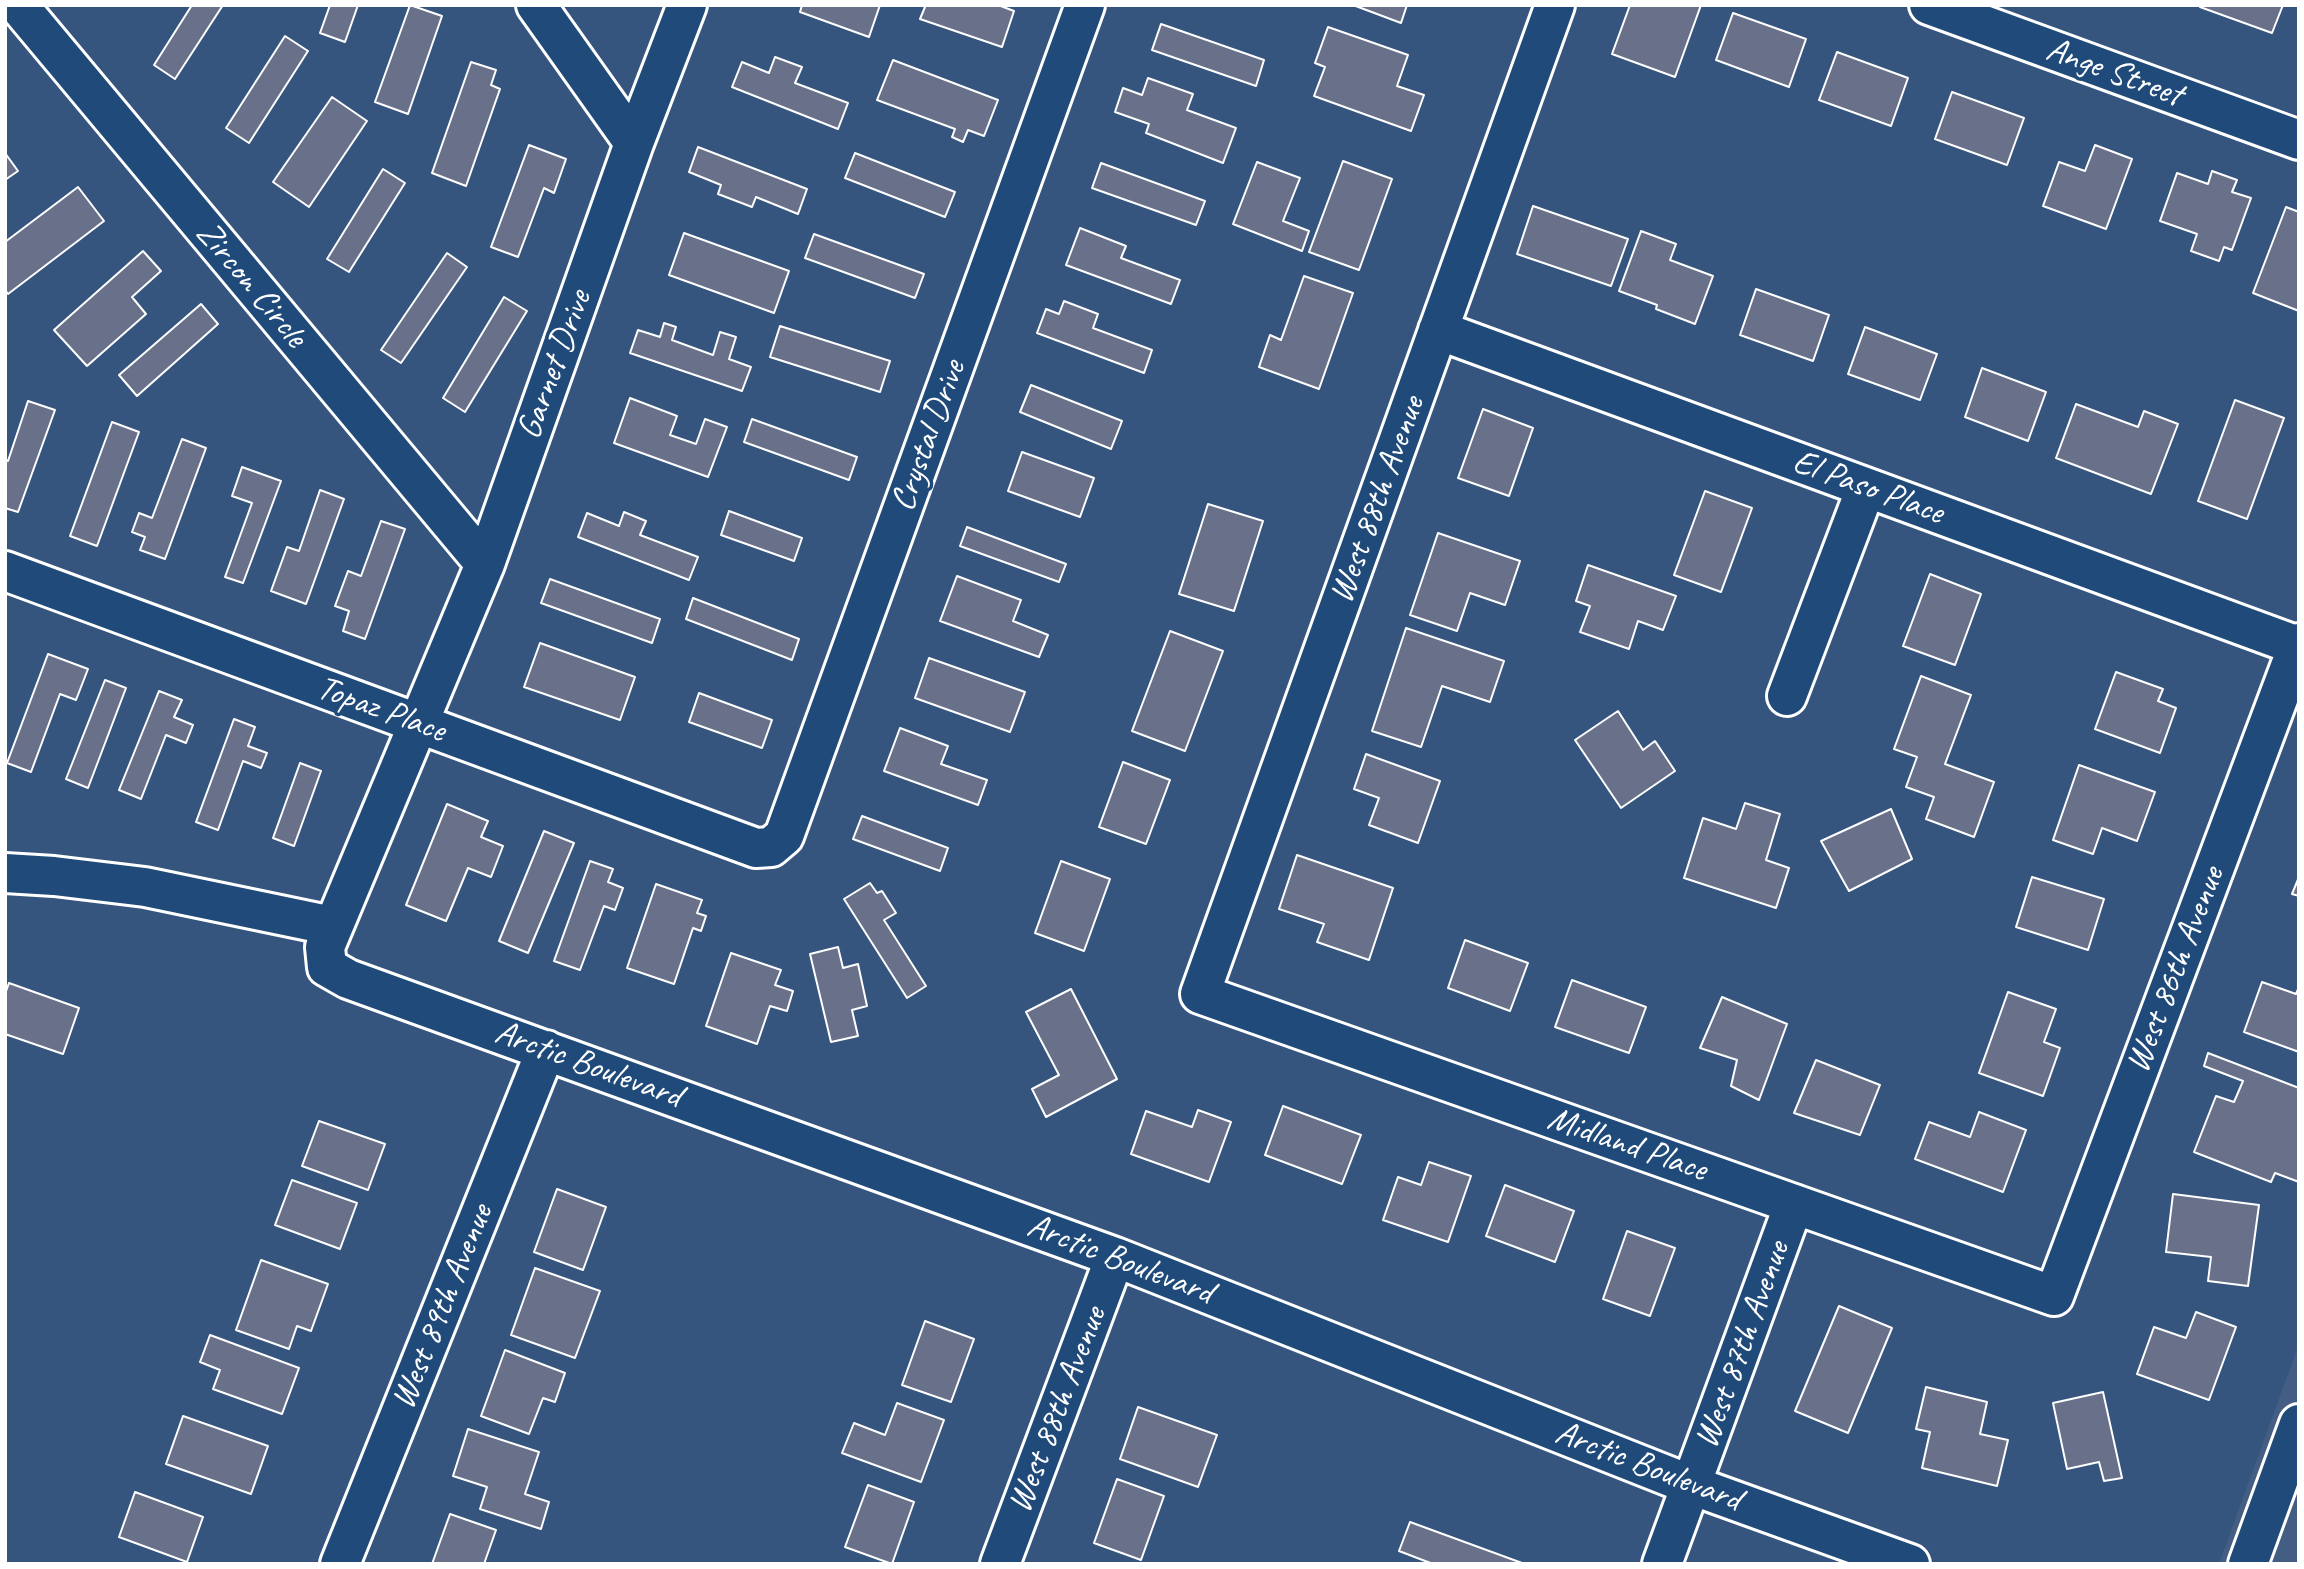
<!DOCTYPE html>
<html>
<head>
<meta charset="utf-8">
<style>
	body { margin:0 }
	#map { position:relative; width:2304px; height:1569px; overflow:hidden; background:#35557f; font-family:Caveat,sans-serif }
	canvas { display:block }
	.frame { position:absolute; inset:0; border:7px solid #fff; pointer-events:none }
</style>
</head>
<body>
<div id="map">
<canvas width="2304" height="1569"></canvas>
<div class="frame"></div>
</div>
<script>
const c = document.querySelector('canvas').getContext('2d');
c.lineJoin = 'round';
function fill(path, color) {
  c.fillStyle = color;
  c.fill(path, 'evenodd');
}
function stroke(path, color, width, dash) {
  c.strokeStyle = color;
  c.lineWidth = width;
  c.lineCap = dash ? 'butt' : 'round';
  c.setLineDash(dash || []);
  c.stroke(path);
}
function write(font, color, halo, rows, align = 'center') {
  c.font = font + ' Caveat,sans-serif';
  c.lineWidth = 7;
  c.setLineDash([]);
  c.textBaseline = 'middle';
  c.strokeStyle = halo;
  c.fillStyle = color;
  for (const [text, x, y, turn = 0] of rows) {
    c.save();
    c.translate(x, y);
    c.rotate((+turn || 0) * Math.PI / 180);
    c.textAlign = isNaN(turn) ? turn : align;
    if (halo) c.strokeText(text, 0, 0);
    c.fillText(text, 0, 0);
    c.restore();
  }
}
const built = new Path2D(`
	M2299,1344V1564H2219Z`);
const building = new Path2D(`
	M192,5H223L175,79L154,65Z
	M330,5H358L345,42L320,33Z
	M410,5L442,16L408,114L375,102Z
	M802,5H880L869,37L800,12Z
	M921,5H998L1014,11L1002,47L920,19L925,7Z
	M1353,5H1407L1401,23Z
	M1630,5H1701L1675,77L1612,54Z
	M2201,5H2283L2272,33L2200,7Z
	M1733,13L1806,39L1789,87L1716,60Z
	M1161,24L1264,60L1256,86L1152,50Z
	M1328,27L1408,55L1397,86L1424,95L1411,131L1314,96L1325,67L1315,63Z
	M285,36L308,51L249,143L226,128Z
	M1837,52L1908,78L1891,126L1819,100Z
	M775,57L802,67L795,83L848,103L838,129L732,87L742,62L769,73Z
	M893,60L998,100L984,136L968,130L963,142L952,137L955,129L877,100Z
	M471,62L496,70L491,85L500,89L466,186L432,173Z
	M1148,78L1193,94L1187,110L1236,128L1223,163L1146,133L1149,124L1115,112L1123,88L1142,95Z
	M1952,92L2024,118L2007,165L1935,139Z
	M332,97L367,121L309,207L273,182Z
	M529,145L566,159L554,193L544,188L518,257L491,247Z
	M2095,145L2132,159L2106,229L2043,206L2059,162L2085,171Z
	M698,147L807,189L798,214L756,197L752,207L718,194L721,185L689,172Z
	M5,153L18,171L5,180Z
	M855,153L955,192L945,217L845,178Z
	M1343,161L1392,179L1359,270L1309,252Z
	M1257,162L1300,178L1283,221L1309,231L1302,251L1233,224Z
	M1101,163L1205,201L1196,225L1092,188Z
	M383,169L405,183L349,272L327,259Z
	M2212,171L2237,180L2232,192L2251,198L2232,250L2224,247L2219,261L2191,251L2197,234L2160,221L2177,173L2208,184Z
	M78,187L104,221L8,294L5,290V242Z
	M1533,206L1628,239L1611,286L1517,254Z
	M2286,207L2299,212V311L2253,293Z
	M1080,228L1126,246L1121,258L1180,280L1171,304L1066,265Z
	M1641,231L1676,244L1670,260L1713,276L1695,324L1656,309L1657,305L1619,291Z
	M684,233L789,271L774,313L669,275Z
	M814,234L924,274L915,298L805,258Z
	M143,251L161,271L132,297L146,314L87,366L54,330Z
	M447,253L467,267L401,363L381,350Z
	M1304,276L1353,293L1319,389L1259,367L1270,335L1281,340Z
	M1756,289L1829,315L1813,361L1740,335Z
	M504,297L527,311L465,412L443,398Z
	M1064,301L1098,314L1093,328L1152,350L1144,373L1037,333L1046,309L1059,314Z
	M201,304L218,324L137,396L119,375Z
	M664,323L676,327L672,340L713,355L720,332L736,337L729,359L751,367L742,391L630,353L638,330L660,337Z
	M780,326L890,361L880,392L770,357Z
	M1865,327L1937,354L1920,400L1848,374Z
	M1982,368L2046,392L2028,441L1965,417Z
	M1031,385L1122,421L1111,449L1020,412Z
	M630,398L677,416L670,435L696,444L705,419L727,427L708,477L614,443Z
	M2235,400L2284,418L2247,519L2198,501Z
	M28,401L55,410L18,512L5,508V460L8,461Z
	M2076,404L2138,427L2144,411L2178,424L2151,494L2056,458Z
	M1483,409L1533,428L1509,496L1458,478Z
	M752,419L857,457L849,480L744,442Z
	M112,422L139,432L97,546L70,536Z
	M182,439L206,448L165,559L140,550L145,537L132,532L139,513L152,518Z
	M1022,452L1094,478L1080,517L1008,491Z
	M242,467L281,481L243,583L225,577L252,503L232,496Z
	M320,490L344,499L306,604L271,591L287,547L299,551Z
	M1705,491L1752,508L1721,592L1674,575Z
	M1208,504L1263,521L1234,611L1179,594Z
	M729,511L802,538L794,561L721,535Z
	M624,512L646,521L640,535L698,557L689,580L578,537L587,513L619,526Z
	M381,521L405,529L365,639L343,631L349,611L335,606L348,571L361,576Z
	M967,527L1066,564L1059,582L960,546Z
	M1438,533L1520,561L1505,605L1470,593L1457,631L1410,615Z
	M1588,565L1676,596L1663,630L1638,621L1629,649L1580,632L1590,606L1576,601Z
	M1930,574L1981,594L1955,665L1903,646Z
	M957,576L1021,600L1013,621L1048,635L1039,657L940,621Z
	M550,579L660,619L652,643L541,603Z
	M693,598L799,639L792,660L686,619Z
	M1406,628L1504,661L1490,702L1442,686L1421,747L1372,731Z
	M1170,631L1223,651L1185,751L1132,731Z
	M540,643L635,677L620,720L524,687Z
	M48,654L88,669L76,700L60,694L31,772L7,763Z
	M929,658L1025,692L1010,732L915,698Z
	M2116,672L2163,689L2158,701L2176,708L2160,753L2095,729Z
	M1921,676L1971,695L1945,764L1994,782L1974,837L1926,819L1934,797L1906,787L1917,757L1894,749Z
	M105,680L126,688L88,788L66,779Z
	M159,691L182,700L174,717L193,725L186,743L166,735L141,799L119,790Z
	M699,693L772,720L762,748L689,722Z
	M1618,711L1643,750L1655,741L1675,771L1621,808L1575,740Z
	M234,719L255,727L248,746L267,753L261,768L243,761L218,830L196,822Z
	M900,728L948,746L941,764L987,780L978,805L884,771Z
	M1366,754L1440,781L1418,843L1369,825L1379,798L1354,789Z
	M1123,762L1170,780L1146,844L1099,827Z
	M300,763L321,771L294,846L273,838Z
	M2079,765L2155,792L2137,841L2102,828L2093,854L2053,840Z
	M1745,803L1780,814L1766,860L1789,868L1776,908L1684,878L1703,818L1736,829Z
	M447,804L488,821L481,837L503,846L491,877L468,868L446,921L406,905Z
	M1891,809L1912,859L1849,891L1821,841Z
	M862,816L948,848L940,871L853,839Z
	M544,831L574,843L528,953L499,941Z
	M1297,855L1393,888L1369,960L1317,942L1324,924L1279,909Z
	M590,861L613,869L608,882L623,888L615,910L604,906L580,970L554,961Z
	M1061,861L1110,879L1084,951L1035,933Z
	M2032,877L2104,899L2088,950L2016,927Z
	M2299,877V896L2292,894Z
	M870,883L877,893L882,891L896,913L884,920L926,986L907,998L844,899Z
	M656,884L702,900L697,913L706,916L701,931L693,928L674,984L627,968Z
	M1465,940L1528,963L1510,1011L1448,988Z
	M838,947L843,968L858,964L867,1006L852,1010L858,1036L831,1042L810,954Z
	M731,953L781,970L775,985L793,991L787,1011L770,1006L757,1044L706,1026Z
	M1572,980L1646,1007L1629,1053L1555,1027Z
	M2262,982L2296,994L2299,987V1052L2244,1032Z
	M9,983L79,1008L63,1054L5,1034V994Z
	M1071,989L1117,1079L1046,1117L1032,1089L1059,1075L1026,1012Z
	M2008,992L2056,1009L2044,1042L2060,1048L2043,1096L1979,1073Z
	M1722,997L1787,1024L1759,1100L1731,1086L1737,1060L1700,1048Z
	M2208,1053L2299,1088V1182L2275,1173L2271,1182L2194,1152L2216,1096L2234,1102L2243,1081L2204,1066Z
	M1816,1060L1880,1085L1860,1135L1794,1113Z
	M1283,1106L1361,1135L1342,1184L1265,1155Z
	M1198,1110L1231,1122L1209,1182L1131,1154L1146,1111L1192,1127Z
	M1979,1112L2026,1130L2003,1192L1915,1159L1929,1122L1970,1137Z
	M319,1121L385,1144L368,1190L302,1166Z
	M1429,1162L1471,1176L1448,1242L1383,1220L1398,1177L1421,1185Z
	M292,1180L357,1203L340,1249L275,1225Z
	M1505,1185L1574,1211L1555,1262L1486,1236Z
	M557,1189L606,1207L583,1270L534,1252Z
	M2173,1194L2259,1205L2248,1286L2208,1281L2211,1257L2166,1252Z
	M1627,1231L1675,1248L1650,1316L1603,1299Z
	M261,1260L328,1284L311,1331L297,1326L289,1349L236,1330Z
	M535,1268L600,1291L575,1358L511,1335Z
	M1839,1306L1892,1328L1848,1433L1795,1411Z
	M2196,1312L2236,1327L2209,1400L2137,1374L2154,1327L2186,1338Z
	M925,1321L974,1339L951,1402L902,1385Z
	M210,1335L299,1368L282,1414L213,1389L220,1370L200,1362Z
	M505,1350L565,1373L555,1402L543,1398L529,1434L481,1416Z
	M1926,1387L1987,1402L1980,1434L2008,1440L1997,1486L1922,1468L1930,1432L1916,1429Z
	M2103,1392L2122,1478L2104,1481L2099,1462L2067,1469L2053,1403Z
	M897,1403L944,1420L921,1482L842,1453L854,1423L885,1435Z
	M1138,1407L1217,1435L1198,1487L1120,1459Z
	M183,1416L268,1446L251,1494L166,1464Z
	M468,1429L539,1452L525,1494L549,1502L541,1529L480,1509L487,1487L453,1476Z
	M1117,1479L1164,1496L1141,1560L1094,1543Z
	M868,1485L914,1502L892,1564L845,1547Z
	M135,1492L203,1517L187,1562L119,1537Z
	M450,1514L496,1530L484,1564H432Z
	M1410,1522L1522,1563L1521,1564H1433L1399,1551Z`);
const minor = new Path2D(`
	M18,5L485,564
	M536,5L634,143
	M687,5L634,143L485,564L325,947L327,967L348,979L1115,1257L1691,1485L1910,1564
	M1555,5L1200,994L2054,1296L2299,643
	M1929,5L2299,140
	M1438,330L2298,646
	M5,571L756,848L771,847L784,836L1085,5
	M1787,696L1866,488
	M5,873L54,876L145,887L333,926
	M340,1564L546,1050
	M1000,1564L1115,1257
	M1662,1564L1794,1204
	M2248,1564L2299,1424`);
const streetNames = [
	["Ange Street",2114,73,20],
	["Zircon Circle",251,285,50],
	["Garnet Drive",555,365,-70],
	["Crystal Drive",929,436,-70],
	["El Paso Place",1868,488,20],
	["West 88th Avenue",1378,500,-70],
	["Topaz Place",381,710,20],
	["West 86th Avenue",2176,970,-69],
	["Arctic Boulevard",588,1065,20],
	["Midland Place",1627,1145,19],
	["Arctic Boulevard",1120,1260,21],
	["West 89th Avenue",443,1307,-68],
	["West 87th Avenue",1743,1345,-70],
	["West 88th Avenue",1058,1410,-69],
	["Arctic Boulevard",1648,1467,21]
];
fill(built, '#445d82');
fill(building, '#68708a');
stroke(building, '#fff', 2);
stroke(minor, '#fff', 44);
stroke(minor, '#1f4a7a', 38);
write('35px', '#fff', '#1f4a7a', streetNames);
</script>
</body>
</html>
